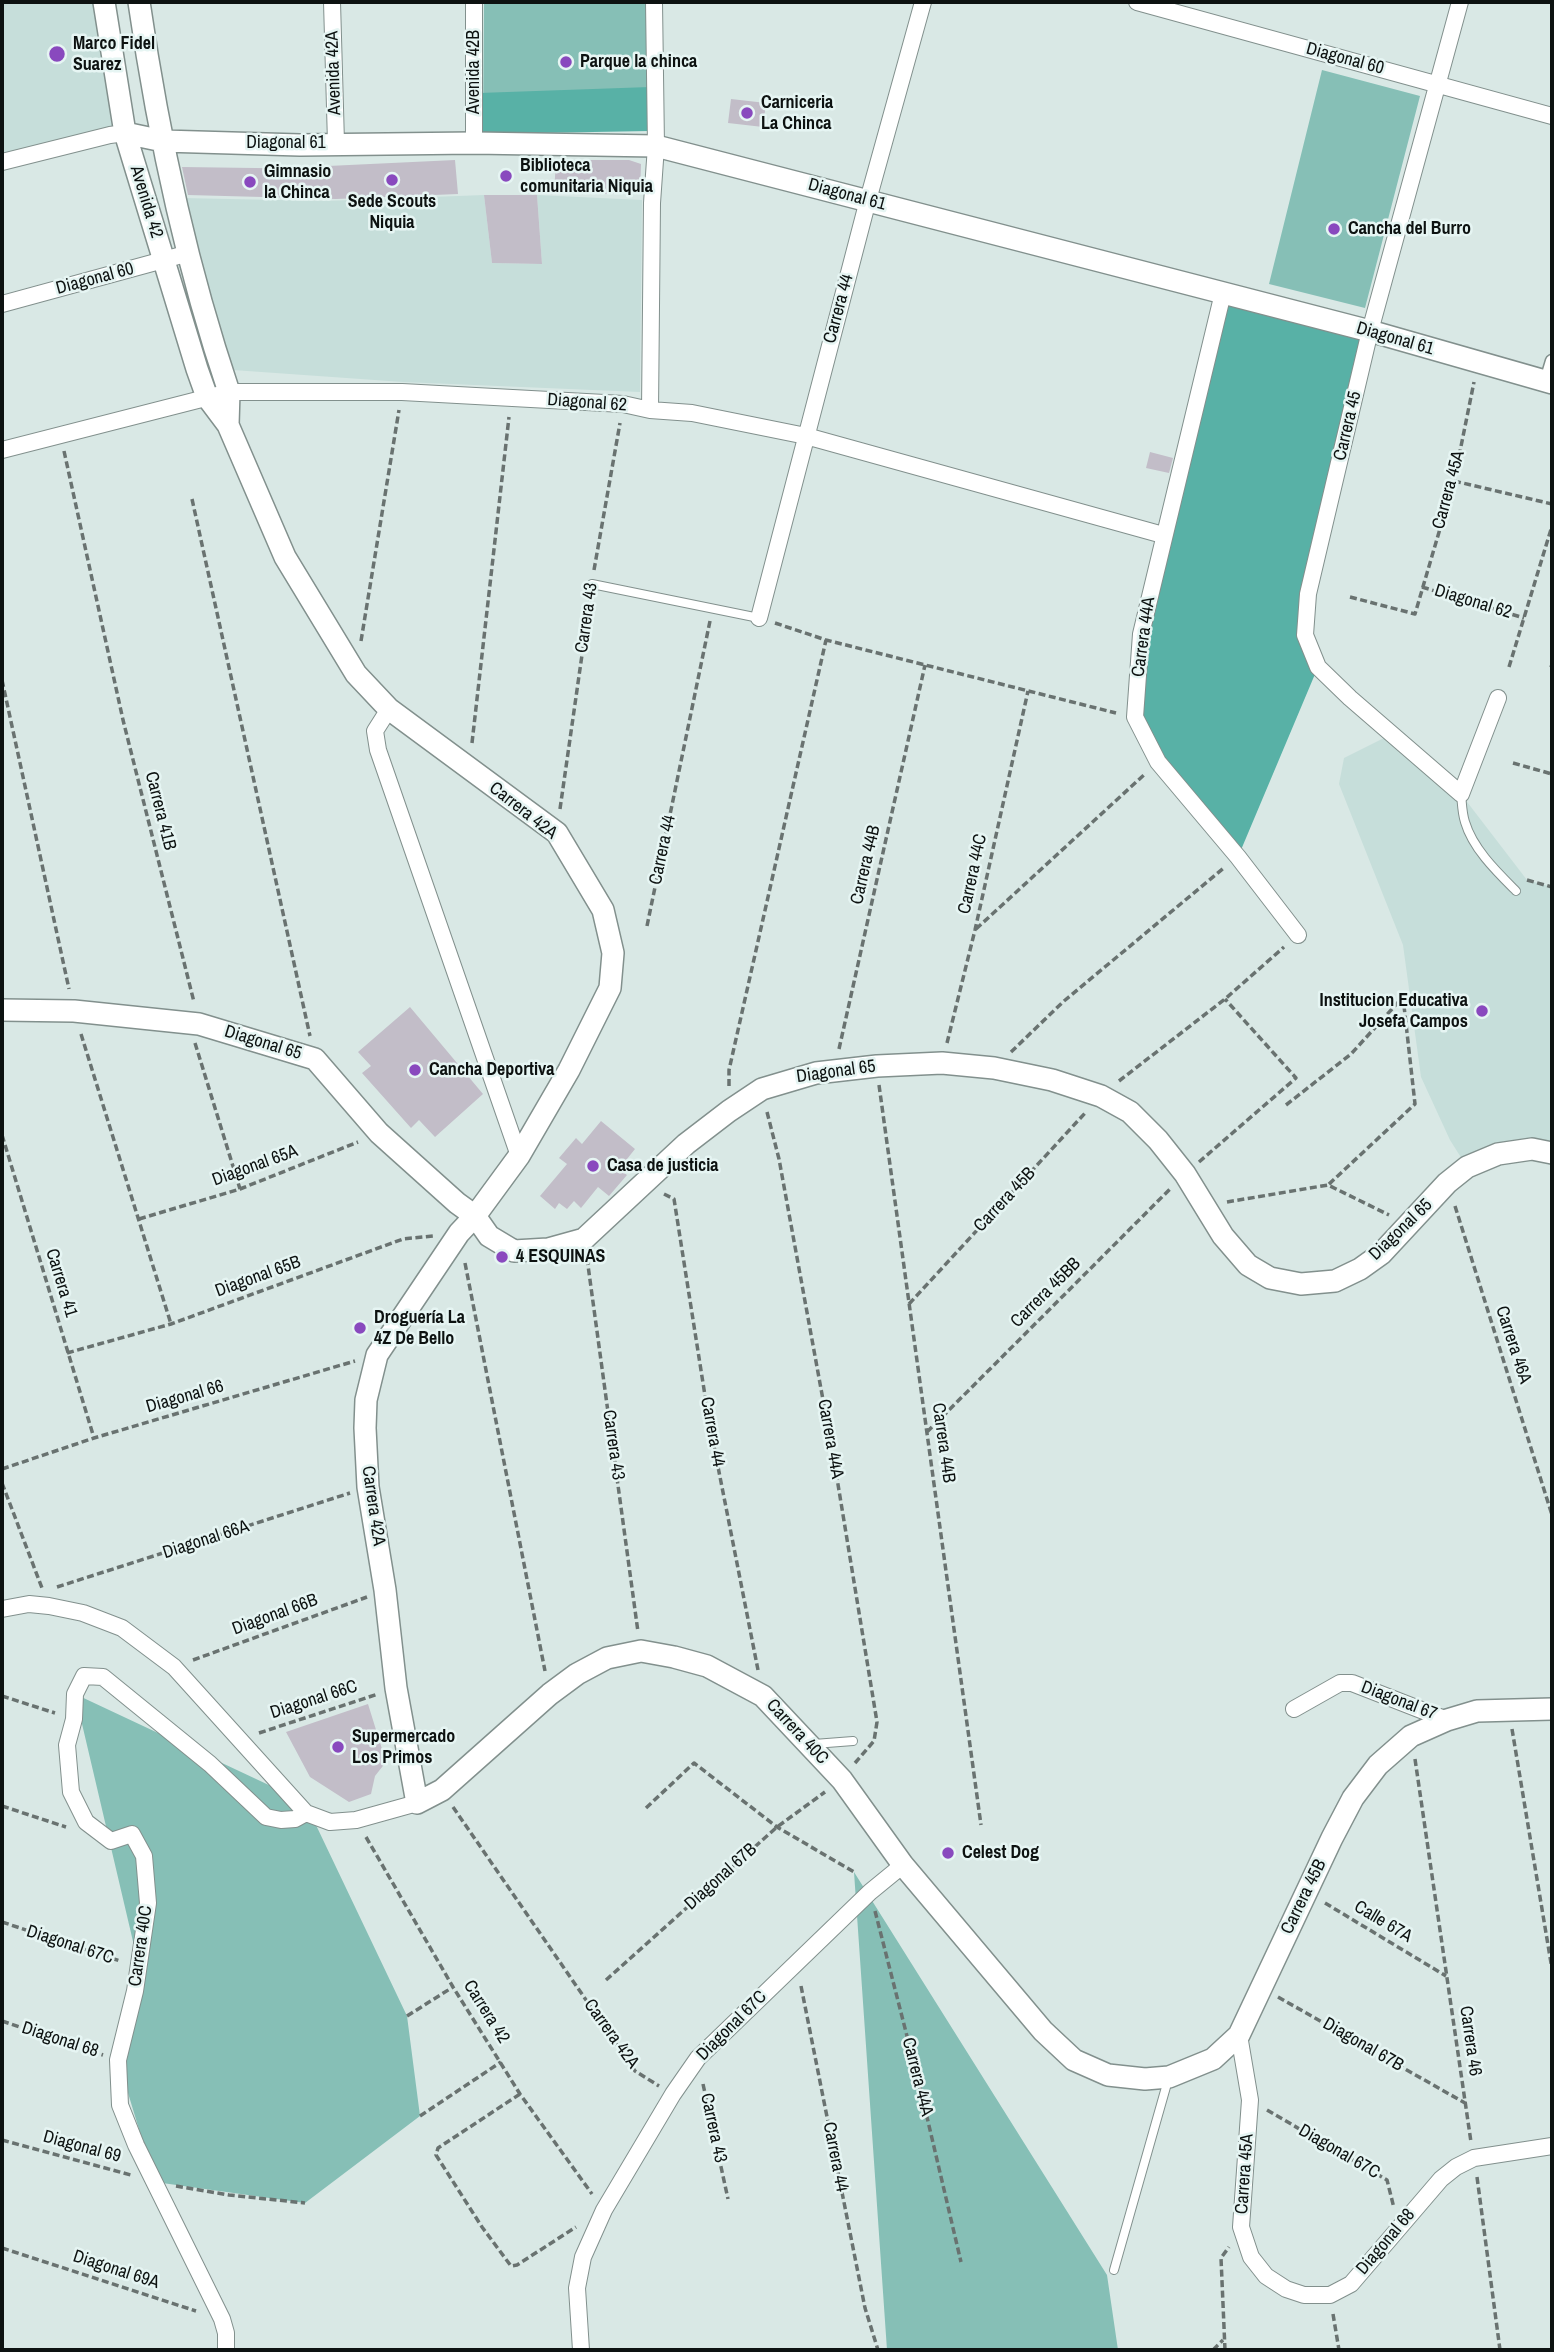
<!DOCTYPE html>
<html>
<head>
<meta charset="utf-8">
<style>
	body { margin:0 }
	#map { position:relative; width:1554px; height:2352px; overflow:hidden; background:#d9e8e5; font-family:"Archivo Narrow",sans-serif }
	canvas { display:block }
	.frame { position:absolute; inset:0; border:4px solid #0d1211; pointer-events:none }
</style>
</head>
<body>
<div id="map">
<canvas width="1554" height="2352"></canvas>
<div class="frame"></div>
</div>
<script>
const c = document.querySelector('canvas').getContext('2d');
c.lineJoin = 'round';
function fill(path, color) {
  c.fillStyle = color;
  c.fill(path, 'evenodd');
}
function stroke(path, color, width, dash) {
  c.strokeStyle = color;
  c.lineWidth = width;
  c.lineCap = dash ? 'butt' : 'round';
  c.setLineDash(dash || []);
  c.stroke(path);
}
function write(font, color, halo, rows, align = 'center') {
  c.font = font + ' "Archivo Narrow",sans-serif';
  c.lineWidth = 5;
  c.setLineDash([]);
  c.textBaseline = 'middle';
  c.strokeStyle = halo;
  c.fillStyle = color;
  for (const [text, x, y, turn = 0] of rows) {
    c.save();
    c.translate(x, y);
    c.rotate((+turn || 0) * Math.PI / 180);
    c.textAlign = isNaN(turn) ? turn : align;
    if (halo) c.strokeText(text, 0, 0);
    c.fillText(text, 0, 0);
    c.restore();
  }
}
const built = new Path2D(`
	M2,2H104L125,133L2,162Z
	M484,195L492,263L542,264L537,195L642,200L640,392L403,382L233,370L182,198L325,201Z
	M1392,734L1461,794L1527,880L1552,887V1153L1467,1167L1450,1140L1421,1077L1403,945L1339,784L1344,758Z`);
const green = new Path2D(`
	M484,2H648V123L483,125Z
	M1322,70L1420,96L1365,308L1269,284Z
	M75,1694L305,1802L407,2016L420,2116L305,2203L155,2182L118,2060L139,1967Z
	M854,1872L1107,2275L1118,2350H887Z`);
const forest = new Path2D(`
	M650,87L649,131L480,134L479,93Z
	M1223,293L1370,331L1305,635L1318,667L1238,857L1158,762L1135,717L1141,634Z`);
const building = new Path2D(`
	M731,99L766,103L763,127L728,123Z
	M455,160L458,194L336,199L188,195L182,167L328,169V166Z
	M556,160H629L641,164L640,194H554Z
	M484,195H537L542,264L492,263Z
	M1150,452L1173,458L1169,473L1146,468Z
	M410,1007L483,1094L435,1137L419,1120L411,1128L362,1073L371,1066L358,1052Z
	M601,1121L635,1149L619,1169L627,1175L609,1196L598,1187L581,1208L574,1201L567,1209L559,1203L555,1209L540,1196L567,1164L559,1158L576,1138L582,1144Z
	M368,1704L386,1762L375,1776L371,1794L349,1802L310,1777L286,1732Z`);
const path = new Path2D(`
	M64,451L123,720L194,1002
	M1454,481L1552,504
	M192,499L310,1036
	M594,570L620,423
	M1422,587L1524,618
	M1350,597L1415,614L1454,481L1474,382
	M775,623L826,640L1116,713
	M361,641L399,410
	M1550,665L1552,666
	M1509,667L1552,526
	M2,680L69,989
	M472,743L509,417
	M1513,763L1552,774
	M560,809L590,599
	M1527,880L1552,887
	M647,926L710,621
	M976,929L1146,773
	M81,1034L171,1324
	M195,1043L240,1189
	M947,1043L975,930L1028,691
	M839,1049L925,665
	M1011,1052L1064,1001L1225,867
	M1119,1081L1225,999L1284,947
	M879,1085L981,1825
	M729,1086V1070L826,640
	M1286,1105L1351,1054L1403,997L1415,1104L1328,1185
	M767,1112L779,1159L834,1460L877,1722L874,1741L855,1763
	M2,1135L94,1438
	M1199,1162L1296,1078L1225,999
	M664,1194L674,1199L709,1421L758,1670
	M1227,1202L1328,1185L1389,1215
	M1455,1206L1552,1515
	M139,1219L240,1189L358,1142
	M587,1258L638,1632
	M465,1263L545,1671
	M909,1304L1086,1112
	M67,1353L171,1324L403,1239L433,1236
	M927,1432L1171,1188
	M2,1469L94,1438L355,1361
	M2,1483L42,1588
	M57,1587L350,1493
	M193,1660L367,1597
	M2,1696L55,1713
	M1512,1729L1552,1969
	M259,1733L378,1694
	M1415,1759L1471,2142
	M2,1806L66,1827
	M453,1807L635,2071L659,2086
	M646,1808L694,1763L777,1827L854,1872
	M366,1837L453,1987L520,2094L592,2194
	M1325,1903L1446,1976
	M875,1911L919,2083L961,2262
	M2,1922L120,1961
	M606,1980L777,1827L825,1792
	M801,1986L865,2308L878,2350
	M1278,1997L1465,2103
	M407,2016L453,1987
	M2,2021L103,2055
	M703,2084L728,2199
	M520,2094L438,2148L436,2155L482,2227L511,2266L517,2265L576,2227
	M1267,2110L1387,2180L1394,2208
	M420,2116L501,2062
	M2,2140L131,2175
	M1477,2177L1500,2350
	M176,2186L229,2195L305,2203
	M2,2248L196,2311
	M1333,2314L1339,2350
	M1213,2350L1223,2340
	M1225,2350L1221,2258L1229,2247`);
const service = new Path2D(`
	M592,584L759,618
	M1461,794C1462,803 1462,813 1465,822C1473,849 1497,872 1516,891
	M814,1744L853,1741
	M1114,2270L1168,2080`);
const pedestrian = new Path2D(`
	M1546,381L1552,361`);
const minor = new Path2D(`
	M332,2L336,143
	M1137,2L1552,116
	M1460,2L1370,331L1308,594L1305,635L1318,667L1350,698L1461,794L1498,698
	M474,143V2
	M2,162L110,135L125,133
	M1223,293L1141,634L1135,717L1158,762L1238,857L1298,935
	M2,304L189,253
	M650,410L652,203L656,146L654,2
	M2,450L229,392H402L623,404L650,410L692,413L806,436L1163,535
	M759,618L868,200L923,2
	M389,709L375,731L378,750L519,1156
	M2,1609L29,1604L49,1606L83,1613L122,1628L174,1667L306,1813L330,1822L356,1820L417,1803
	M1294,1709L1340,1683H1352L1447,1720
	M1239,2035L1250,2100L1241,2227L1251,2257L1266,2276L1286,2289L1304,2295H1330L1351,2284L1441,2179L1456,2167L1474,2158L1552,2146
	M226,2350V2333L222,2319L136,2145L120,2105L118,2060L135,1991L148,1903L144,1856L132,1834L111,1841L86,1822L71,1792L67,1745L74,1719L75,1694L84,1676L103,1677L210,1764L266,1817L281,1820L295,1819L306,1813
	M581,2350L577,2288L583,2257L604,2210L673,2094L698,2058L870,1892L903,1865`);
const tertiary = new Path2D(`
	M104,2L125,133L197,369L207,397L228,425L285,557L356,674L389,709L557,833L603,910L613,953L610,988L569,1070L519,1156L475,1216L459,1233L377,1355L366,1400L365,1428L368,1487L385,1590L396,1688L417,1803L442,1790L550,1694L577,1674L607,1658L641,1651L674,1657L707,1666L763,1696L842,1780L903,1865L1043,2031L1074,2060L1108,2075L1145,2079L1169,2077L1213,2059L1239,2035L1332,1838L1353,1798L1378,1765L1411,1736L1447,1720L1477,1711L1552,1709
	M139,2C158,134 186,265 229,392L228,425
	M125,133L163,141L300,145L474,143L656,146L1370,331L1552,383
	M2,1010L74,1011L199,1024L315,1059L379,1133L457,1203L475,1216L489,1236L514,1251L548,1249L584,1239L686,1144L729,1111L762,1089L816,1073L877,1066L942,1063L994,1068L1052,1080L1101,1096L1130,1112L1158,1140L1185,1174L1223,1236L1248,1265L1270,1278L1301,1284L1335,1281L1360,1269L1381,1254L1447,1183L1467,1167L1498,1154L1532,1149L1552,1153`);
const markers = [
	[57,54,9,"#8949be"],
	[566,62,7,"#8949be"],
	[747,113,7,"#8949be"],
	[506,176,7,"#8949be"],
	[392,180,7,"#8949be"],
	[250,182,7,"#8949be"],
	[1334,229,7,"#8949be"],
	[1482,1011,7,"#8949be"],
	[415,1070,7,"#8949be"],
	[593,1166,7,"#8949be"],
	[502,1257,7,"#8949be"],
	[360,1328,7,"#8949be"],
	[338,1747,7,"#8949be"],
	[948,1853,7,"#8949be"]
];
const poiNames = [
	["Marco Fidel",73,44],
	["Suarez",73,65],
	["Parque la chinca",580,62],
	["Carniceria",761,103],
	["La Chinca",761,124],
	["Biblioteca",520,166],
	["comunitaria Niquia",520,187],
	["Gimnasio",264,172],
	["la Chinca",264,193],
	["Sede Scouts",392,202,"center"],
	["Niquia",392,223,"center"],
	["Cancha del Burro",1348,229],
	["Institucion Educativa",1468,1001,"right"],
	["Josefa Campos",1468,1022,"right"],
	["Cancha Deportiva",429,1070],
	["Casa de justicia",607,1166],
	["4 ESQUINAS",516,1257],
	["Droguería La",374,1318],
	["4Z De Bello",374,1339],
	["Supermercado",352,1737],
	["Los Primos",352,1758],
	["Celest Dog",962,1853]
];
const streetNames = [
	["Diagonal 60",1345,59,15],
	["Avenida 42B",474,72,-90],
	["Avenida 42A",334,73,-92],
	["Diagonal 61",286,143],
	["Diagonal 61",847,195,15],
	["Avenida 42",146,202,73],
	["Diagonal 60",95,279,-15],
	["Carrera 44",839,309,-75],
	["Diagonal 61",1395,339,16],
	["Diagonal 62",587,403,4],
	["Carrera 45",1348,426,-77],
	["Carrera 45A",1449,490,-75],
	["Diagonal 62",1473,602,17],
	["Carrera 43",587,618,-82],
	["Carrera 44A",1144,637,-82],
	["Carrera 41B",160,811,76],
	["Carrera 42A",523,811,38],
	["Carrera 44",663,850,-78],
	["Carrera 44B",866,865,-77],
	["Carrera 44C",973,874,-78],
	["Diagonal 65",263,1043,17],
	["Diagonal 65",836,1072,-8],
	["Diagonal 65A",255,1166,-20],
	["Carrera 45B",1005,1200,-47],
	["Diagonal 65",1401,1230,-44],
	["Diagonal 65B",258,1277,-20],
	["Carrera 41",61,1283,73],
	["Carrera 45BB",1046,1293,-45],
	["Carrera 46A",1513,1345,72],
	["Diagonal 66",185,1397,-16],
	["Carrera 44",712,1432,80],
	["Carrera 44A",830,1439,80],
	["Carrera 44B",943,1443,82],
	["Carrera 43",613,1445,82],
	["Carrera 42A",373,1506,82],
	["Diagonal 66A",206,1540,-18],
	["Diagonal 66B",275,1615,-20],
	["Diagonal 66C",314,1700,-18],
	["Diagonal 67",1399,1701,21],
	["Carrera 40C",797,1732,47],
	["Diagonal 67B",721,1877,-42],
	["Carrera 45B",1304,1897,-64],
	["Calle 67A",1383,1922,31],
	["Diagonal 67C",70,1945,18],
	["Carrera 40C",141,1946,-82],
	["Carrera 42",486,2012,58],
	["Diagonal 67C",732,2026,-45],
	["Carrera 42A",611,2034,54],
	["Diagonal 68",60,2040,18],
	["Carrera 46",1470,2041,82],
	["Diagonal 67B",1363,2045,30],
	["Carrera 44A",917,2077,76],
	["Carrera 43",713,2128,78],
	["Diagonal 69",82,2147,15],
	["Diagonal 67C",1339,2152,30],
	["Carrera 44",835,2157,79],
	["Carrera 45A",1245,2174,-86],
	["Diagonal 68",1386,2242,-50],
	["Diagonal 69A",116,2270,18]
];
fill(built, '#c6deda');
fill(green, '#86bfb6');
fill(forest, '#58b1a6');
fill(building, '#c2bdc8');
stroke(service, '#82908d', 10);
stroke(pedestrian, '#82908d', 15);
stroke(minor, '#82908d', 18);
stroke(tertiary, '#82908d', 24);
stroke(path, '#697270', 3.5, [7, 3.5]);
stroke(service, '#fff', 8);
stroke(pedestrian, '#fff', 12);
stroke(minor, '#fff', 16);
stroke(tertiary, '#fff', 21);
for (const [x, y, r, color] of markers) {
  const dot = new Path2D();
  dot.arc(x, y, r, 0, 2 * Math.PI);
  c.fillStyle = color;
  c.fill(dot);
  stroke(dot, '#e6f5f3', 2.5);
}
write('bold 18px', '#0d1211', '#e6f5f3', poiNames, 'left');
write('18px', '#0d1211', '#e6f5f3', streetNames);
</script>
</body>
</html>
